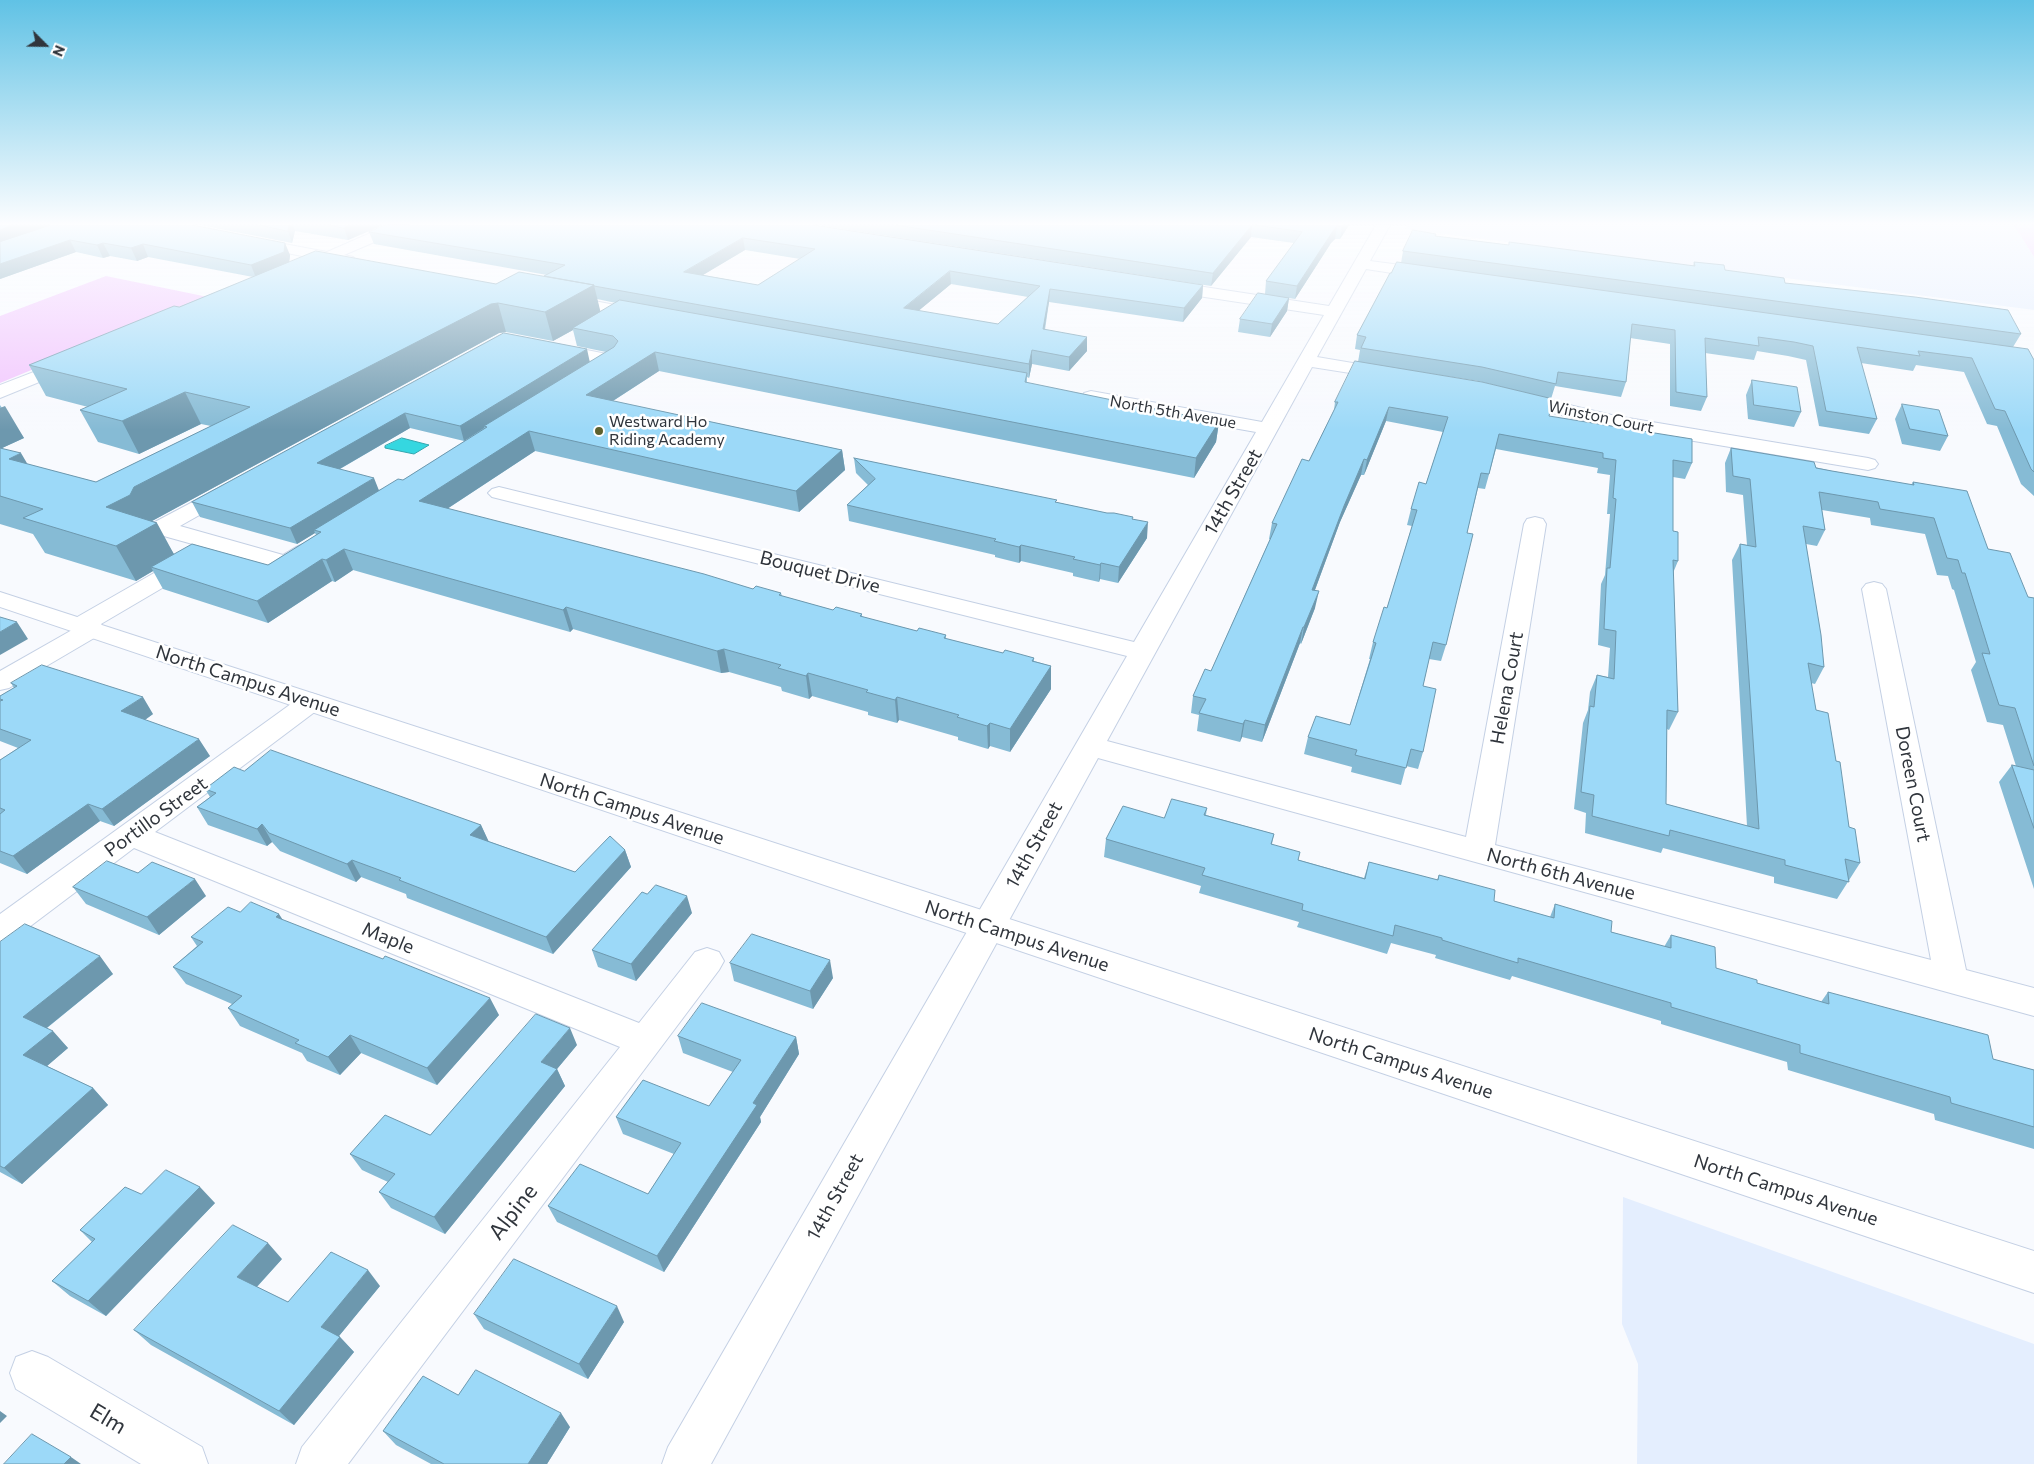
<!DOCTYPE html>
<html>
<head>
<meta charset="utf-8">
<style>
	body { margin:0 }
	#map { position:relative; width:2034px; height:1464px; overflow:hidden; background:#f8fafe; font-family:Commissioner,sans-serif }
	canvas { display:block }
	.north { position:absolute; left:20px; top:20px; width:50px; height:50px; -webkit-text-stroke:4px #fff; paint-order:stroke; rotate:113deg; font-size:14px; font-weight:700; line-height:20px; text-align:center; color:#30353c }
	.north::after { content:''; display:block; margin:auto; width:18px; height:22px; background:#30353c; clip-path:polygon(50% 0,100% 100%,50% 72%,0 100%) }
</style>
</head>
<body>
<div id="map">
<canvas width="2034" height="1464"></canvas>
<div class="north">N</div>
</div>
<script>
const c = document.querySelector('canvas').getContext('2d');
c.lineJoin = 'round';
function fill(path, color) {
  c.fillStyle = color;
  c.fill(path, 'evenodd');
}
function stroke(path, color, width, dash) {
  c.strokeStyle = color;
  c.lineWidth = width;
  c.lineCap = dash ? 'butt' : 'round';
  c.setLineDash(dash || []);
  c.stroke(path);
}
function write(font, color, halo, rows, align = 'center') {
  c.font = font + ' Commissioner,sans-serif';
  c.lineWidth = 5;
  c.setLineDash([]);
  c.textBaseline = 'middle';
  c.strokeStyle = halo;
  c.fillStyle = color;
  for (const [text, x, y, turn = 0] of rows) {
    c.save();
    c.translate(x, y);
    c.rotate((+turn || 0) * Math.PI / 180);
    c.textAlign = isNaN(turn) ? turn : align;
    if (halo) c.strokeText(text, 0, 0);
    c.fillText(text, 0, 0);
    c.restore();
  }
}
const built = new Path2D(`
	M1407,225H2014L2034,257V310L1405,229Z
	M1623,1197L2034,1344V1464H1637L1638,1364L1622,1324Z`);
const green = new Path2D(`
	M2014,225H2034V257Z
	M106,276L208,297L0,383V316Z`);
const water = new Path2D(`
	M402,438L429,445L414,454L385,448V446Z`);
const minor = new Path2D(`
	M389,225H409L407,228L344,255L353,257L356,260L353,263C343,266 334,260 324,262L317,259L247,245L245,242L247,239L252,238L327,252Z
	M1376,225H1390L1370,261L1431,269L1436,271L1439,274L1436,277L1431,279L1366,269L1317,357L1388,369L1394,370L1397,374L1394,378L1388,379L1312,367L1107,741L1466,837L1524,524L1527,519L1535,517L1543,519L1546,524L1495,845L1931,960L1862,589L1866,584L1874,582L1882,584L1886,589L1966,970L2034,988V1016L1098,758L711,1464H662L668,1447L1127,656L492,497L488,493L492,489L499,487L1134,642L1256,432L1091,403L1084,401L1082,397L1084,393L1091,391L1262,422L1324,315L1165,291L1159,289L1157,286L1159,283L1165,281L1329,306Z
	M562,295L642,310L648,312L650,315L648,318L642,320L556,303L554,300L556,297Z
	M551,343L617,356L620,360L617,364L611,365L545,352L542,348L545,344Z
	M70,358L76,359L79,363L76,367L0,398V385Z
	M1514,392L1616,416L1868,458L1875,460L1878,464L1875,468L1868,470L1616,428L1507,402L1505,398L1507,394Z
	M228,485L235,487L239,491L235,495L180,526L283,555C295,548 303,541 317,544L320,549C313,559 298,567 286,570L153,533L150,528L153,523L221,487Z
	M190,555L198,557L202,562L198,567L101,624L104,629L101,634L9,688L0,690V671L72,630L69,625L72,620L182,557Z
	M311,693L320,696L324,702L320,708L155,832L639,1023L695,952L707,948L719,952L724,961L719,970L348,1464H296L302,1447L620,1047L134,848L12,940L0,944V914L302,696Z
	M32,1351L48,1357L202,1447L208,1464H141L16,1389L10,1373L16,1357Z`);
const major = new Path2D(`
	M0,592L2034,1251V1293L0,607Z`);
const wall = new Path2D(`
	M0,225L290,255L289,262L496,284L544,276L547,275L374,244L369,232L813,225L1203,285L1202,298L1183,322L1049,302L1045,330L1087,351L1069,371L1032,364L1029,378L1027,377V383L1219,422L1216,442L1194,478L659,371L613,401L842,450L845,470L799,512L535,451L447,509L753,589L781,593L782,596L833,610L862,614V617L917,631L946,635V639L1003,653L1034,658V661L1051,666V689L1010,752L990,746L988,749L958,740V737L899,720L897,723L868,715V712L812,696L809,699L782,691L781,687L729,672L721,673L573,629L570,632L353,570L335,582L332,581L268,623L163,589L153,571L136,581L45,553L33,534L0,524V405L24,438L2,448L27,464L96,482L211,426L201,424L139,454L98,442L80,410L88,407L46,396L29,365L179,307L253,277L148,257L137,261L110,256L103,258L76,252L0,279ZM745,250L800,259L758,285L703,275ZM951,284L1028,297L998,324L918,311ZM597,299L616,303L600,312ZM573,330L577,346L606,352L590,362L504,333L192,502L200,517L297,544L315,533L316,535L268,565L174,554L152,521L499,333L506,332L553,341ZM410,428L464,441L484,429L403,480L379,490L340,469Z
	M200,225H383L348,240L295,231L292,243Z
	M817,225H1349L1340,239H1335L1331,243L1295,299L1289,298L1287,311L1270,337L1238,332L1240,319L1265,294L1266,281L1294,243L1251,237L1211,286Z
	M1436,234V236L1509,245L1693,266L1694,262L1725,270L1785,283L2021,334L2013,347L2034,360V496L2021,484L1997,426L1987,424L1964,372L1916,365L1913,371L1861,363L1877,419L1869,434L1819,426L1806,360L1788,356L1757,351L1754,360L1705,353L1707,397L1701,411L1670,406V344L1630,338L1626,382L1621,397L1555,386L1551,399L1478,381L1400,369L1549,416L1692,463L1685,479L1673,477V531L1678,561L1673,573L1678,712L1669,730L1667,729L1666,804L1747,826L1732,560L1740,544L1747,545L1743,495L1726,492L1725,463L1731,448L1832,471L1911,485L1913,482L1988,549L2028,597L2034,598V889L1999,782L2012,765L2016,766L2003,725L1987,722L1971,670L1976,662L1954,590L1952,589L1948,576L1937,575L1925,534L1871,525L1870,518L1822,510L1825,530L1817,546L1806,544L1824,667L1815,684L1811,683L1816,710L1836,761L1849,827L1860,863L1837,899L1774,883V877L1663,848L1661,853L1585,833L1586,813L1574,809L1583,723L1588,710L1590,692L1597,675L1608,677L1610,648L1598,645L1601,584L1605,575L1610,514H1607L1610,475L1597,473L1598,468L1496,449L1485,489L1478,488L1467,533L1446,645L1441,661L1429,659L1423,686V752L1418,769L1406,766L1401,785L1351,772L1352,767L1304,754L1308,737L1350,725L1370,659H1369L1373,642L1387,608L1412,526L1407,525L1411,509L1426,484L1443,432L1386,421L1364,475H1361L1340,522L1315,590V608L1301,644L1300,643L1262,742L1242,737L1240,742L1197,731L1199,715L1191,713L1193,696L1211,671L1270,539H1269L1272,523L1309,461L1334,410L1335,402L1358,362L1360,350L1355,349L1357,335L1391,273L1401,263L1403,251Z
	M1752,380L1801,412L1794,427L1748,419L1746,395Z
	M1902,404L1948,436L1940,451L1902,444L1895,419Z
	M854,458L1133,519L1147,538L1118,583L1100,579L1099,582L1073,576V573L1021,561L1019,563L995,557V555L849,521L847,505L868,485L856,473Z
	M11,683L153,714L145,720L210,756L114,826L100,821L27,874L0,863V760L18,748L0,741V696L14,688Z
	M244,771L481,825L488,841L575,872L625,850L631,867L553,954L407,898L406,894L361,877L356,882L280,851L272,842L267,846L208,825L197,807L210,797L205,789Z
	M1207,808L1206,815L1274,834L1272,844L1299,860L1364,878L1369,862L1437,880L1439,875L1494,901L1550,917L1555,904L1611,932L1664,947L1671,935L1716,968L1757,983L1821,1002L1828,992L1993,1059L2034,1070V1149L1935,1120L1934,1114L1788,1070L1787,1062L1661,1024V1021L1512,976L1510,980L1435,958L1436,955L1391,943L1387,954L1297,927L1299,922L1199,893L1201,886L1104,857L1106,839L1164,818Z
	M138,873L206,896L159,935L86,904L73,887Z
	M240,912L283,920L499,1015L437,1085L361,1053L340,1075L307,1061L302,1053L240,1026L228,1008L232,1004L186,984L173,967L197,946L191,937Z
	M692,913L636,981L598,967L592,950Z
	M0,942L113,974L47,1028L68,1048L47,1066L93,1088L108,1105L22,1184L0,1172Z
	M730,963L833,978L813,1009L734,981Z
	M678,1036L796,1037L799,1054L760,1117L761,1122L664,1272L557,1222L548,1206L648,1194L674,1154L623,1134L616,1117L709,1106L733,1072L683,1053Z
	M577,1045L557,1069L565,1086L445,1234L391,1208L379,1192L388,1182L362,1170L350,1154L430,1135Z
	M141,1194L215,1203L106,1316L70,1296L52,1281L92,1242L80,1230Z
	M282,1259L257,1287L288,1302L380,1286L339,1336L354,1352L294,1425L151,1345L134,1330Z
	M474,1314L624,1322L588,1379L484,1329Z
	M570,1427L547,1464H431L396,1445L383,1431Z`);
const shadedWall = new Path2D(`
	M12,225H54L0,244V230Z
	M289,225H293L295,231L292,243L288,231Z
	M349,225H383L348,240L344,228Z
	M1252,225L1251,237L1211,286L1213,273Z
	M1343,225H1349L1340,239L1342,227Z
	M1337,226L1335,239L1331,243L1295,299L1297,286L1333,231Z
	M743,238L745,250L686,285L684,272Z
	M70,240L76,252L0,279V264Z
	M103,243L110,256L103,258L97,245Z
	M285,243L290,255L289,264L256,278L251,265Z
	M143,244L148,257L137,261L131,248Z
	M950,271L951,284L905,322L904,308Z
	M594,285L601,314L573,328V330L553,341L545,312Z
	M1203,285L1202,298L1183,322L1184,308Z
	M1050,289L1049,302L1042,343L1043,329Z
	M1289,298L1287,311L1270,337L1272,324Z
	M498,303L506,332L499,333L152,521L157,523L176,558L151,567L153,571L136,581L116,546L106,507L134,487L491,304Z
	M1087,337V351L1069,371V357Z
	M587,349L590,363L484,426V428L464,441L460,426Z
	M1032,350V364L1029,378V364Z
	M655,352L659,371L591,415L586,395Z
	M185,392L201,424L139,454L122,421Z
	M5,406L24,438L0,449V408Z
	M1389,407L1386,421L1364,475L1367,460Z
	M405,413L410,428L324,478L317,463Z
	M1219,422L1216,442L1194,478L1196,458Z
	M529,431L535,451L427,522L419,501Z
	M842,450L845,470L799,512L796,491Z
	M21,453L41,487L9,459Z
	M1364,459L1361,475L1340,522L1309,606L1312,590L1344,506Z
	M374,478L380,493L314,530L315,533L297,544L290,528Z
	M1148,522L1147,538L1118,583L1119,567Z
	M1021,545V561L1019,563V547Z
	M344,549L353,570L335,582L326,560Z
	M322,559L332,581L268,623L257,601Z
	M1101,563L1100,579L1099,582L1100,565Z
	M1319,591L1315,608L1301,644L1304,627Z
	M566,607L573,629L570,632L563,610Z
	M17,622L28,639L0,655V632Z
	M1303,627L1300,643L1262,742L1265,725Z
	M724,649L729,672L721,673L717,651Z
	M1051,666V689L1010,752V729Z
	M808,673L812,696L809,699L806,676Z
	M143,697L153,714L132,729L121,711Z
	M897,697L899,720L897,723L895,700Z
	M1245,720L1242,737L1240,742L1243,724Z
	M990,723V746L988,749L987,726Z
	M199,739L210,756L114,826L102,809Z
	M88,804L100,821L27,874L13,856Z
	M262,824L272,842L267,846L257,829Z
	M481,825L489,842L470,835Z
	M625,850L631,867L553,954L546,937Z
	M352,860L361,877L356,882L347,864Z
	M195,879L206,896L159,935L147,917Z
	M687,896L692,913L636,981L631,964Z
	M279,914L290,931L276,917Z
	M100,956L113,974L39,1034L23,1017Z
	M830,960L833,978L813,1009L810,991Z
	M490,998L499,1015L437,1085L427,1068Z
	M570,1028L577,1045L557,1069L565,1086L445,1234L434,1217L541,1062Z
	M53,1031L68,1048L40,1072L23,1055Z
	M350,1035L361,1053L340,1075L328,1057Z
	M796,1037L799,1054L760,1117L761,1122L664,1272L657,1256L753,1103Z
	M93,1088L108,1105L22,1184L4,1168Z
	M200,1187L215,1203L106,1316L88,1301Z
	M268,1243L282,1259L251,1293L237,1277Z
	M368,1270L380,1286L334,1342L321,1327Z
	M617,1306L624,1322L588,1379L579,1364Z
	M340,1337L354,1352L294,1425L279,1411Z
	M0,1411L7,1416L0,1423Z
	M561,1413L570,1427L547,1464H528Z
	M71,1457L81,1464H64Z`);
const building = new Path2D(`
	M0,225H12L0,230Z
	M51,225H192L285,243L284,252L251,265L143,244L131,248L103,243L97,245L70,240L0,264V242Z
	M260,225H289L288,231Z
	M330,225H349L344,228Z
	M385,225H813L1203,285L1184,308L1050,289L1043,329L1087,337L1069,357L1032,350L1029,364L594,286V285L544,276L565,265L369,232ZM743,238L815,249L758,285L684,272ZM950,271L1040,286L998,324L904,308Z
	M896,225H1252L1213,273Z
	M1255,225H1343L1342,227L1337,226L1333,231L1297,286L1266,281L1302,232Z
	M1413,230L1436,234L1435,236L1509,245V242L1695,266L1694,262L1724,265L1725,270L1784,278L1785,283L1915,297L2008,310L2021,334L1403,251Z
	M316,251L496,284L519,272L594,285L545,312L498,303L491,304L134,487L130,495L106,507L157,523L116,546L23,518L43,509L0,496V448L21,453L9,459L96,482L250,407L185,392L122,421L80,410L127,389L29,365L174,306L179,307Z
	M1397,262L2028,349L2034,360V472L2031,469L2005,411L1995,409L1972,358L1918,351L1920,356L1857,347L1877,419L1826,411L1813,346L1794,342L1758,337L1759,346L1705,338L1707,397L1676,392L1675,330L1632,324L1626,382L1558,372L1556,384L1482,367L1361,348L1366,337L1357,335L1390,273H1391Z
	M1258,293L1289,298L1272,324L1240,319Z
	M620,300L1027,373L1025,382L1219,422L1196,458L655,352L586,395L842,450L796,491L529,431L419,501L704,574L753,589L756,586L781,593L779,595L833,610L836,607L862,614L860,616L917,631L919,628L946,635L944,638L1003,653L1005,650L1034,658L1032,661L1051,666L1010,729L990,723L987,726L957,717L959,715L897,697L895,700L866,692L868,690L808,673L806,676L778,668L781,665L724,649L717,651L566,607L563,610L344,549L326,560L322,559L257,601L151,567L192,544L268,565L321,532L314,530L398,479L403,480L487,427L484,426L614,347L618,341L613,336L573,328Z
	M504,333L587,349L460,426L405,413L317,463L374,478L290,528L192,502Z
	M1355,361L1482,382L1553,399L1549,416L1692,439V463L1673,460V531L1678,532V561L1673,560L1678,712L1667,710L1666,804L1759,829L1740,544L1756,547L1750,479L1733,476L1731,448L1814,462L1816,468L1832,471L1914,485L1913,482L1967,491L1988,549L2010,553L2028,597L2034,598V766L2015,708L1999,705L1982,653L1990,654L1965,573H1962L1958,560L1947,558L1934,518L1880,509L1878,502L1819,492L1825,530L1803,526L1821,635L1824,667L1808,663L1816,710L1828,713L1836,761L1840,762L1849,827L1855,829L1860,863L1845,859L1849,882L1785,865V860L1670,830L1669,836L1592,816L1594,795L1581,792L1590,706L1594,707L1597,675L1614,679L1616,631L1604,629L1607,568H1610L1616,499L1613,498L1616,460L1603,458V453L1499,434L1489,474L1481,473L1467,533L1473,534L1446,645L1433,642L1423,686L1436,689L1423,752L1411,749L1406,768L1355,755L1357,750L1308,737L1316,716L1350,725L1376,643L1373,642L1384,607L1387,608L1417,510L1411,509L1419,482L1426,484L1448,417L1389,407L1367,460L1364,459L1344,506L1312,590L1319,591L1304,627H1303L1265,725L1245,720L1243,724L1199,713L1206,699L1193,696L1205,669L1211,671L1277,524L1272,523L1302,459L1309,461L1338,402H1335Z
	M1752,380L1797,387L1801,412L1754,405Z
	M1902,404L1939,410L1948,436L1910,429Z
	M854,458L1057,500L1055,502L1107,513H1114L1133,517L1132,519L1148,522L1119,567L1101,563L1100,565L1073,559L1075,557L1021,545L1019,547L994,541L996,539L847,505L875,479Z
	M0,617L17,622L0,632Z
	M42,665L143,697L121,711L199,739L102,809L88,804L13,856L0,851V814L5,810L0,808V760L31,740L0,729V701L3,700L0,699V696L17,686L11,683Z
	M271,750L481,825L470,835L575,872L610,836L625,850L546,937L399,880L401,878L352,860L347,864L269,833L262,824L257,829L197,807L216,793L205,789L234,767L244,771Z
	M2012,765L2034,770V828Z
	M1172,799L1207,808L1204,815L1274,834L1271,844L1300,852L1298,860L1365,879L1369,862L1438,880L1439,875L1495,890L1494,901L1554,918L1555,904L1612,921L1611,932L1671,948V935L1715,947L1716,968L1757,980V983L1829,1004L1828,992L1988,1035L1993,1059L2034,1070V1127L1951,1103L1950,1097L1800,1053V1045L1671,1007V1003L1518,958V963L1442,940V938L1395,925L1393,936L1302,910L1303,904L1202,875L1205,868L1106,839L1123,806L1164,818Z
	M107,861L138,873L152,862L195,879L147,917L73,887Z
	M656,885L687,896L631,964L592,950L642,892L647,894Z
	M251,902L279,914L276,917L383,959L385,956L490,998L427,1068L350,1035L328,1057L295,1043L299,1040L228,1008L242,996L173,967L203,942L191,937L228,907L240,912Z
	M25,924L100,956L23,1017L53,1031L23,1055L93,1088L4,1168L0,1166V942Z
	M752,934L830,960L810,991L730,963Z
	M702,1003L796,1037L753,1103L757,1105L657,1256L548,1206L580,1164L648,1194L681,1143L616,1117L643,1080L709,1106L741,1060L678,1036Z
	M536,1014L570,1028L541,1062L557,1069L434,1217L379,1192L395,1174L350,1154L385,1115L430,1135Z
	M166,1170L200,1187L88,1301L52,1281L95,1239L80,1230L125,1187L141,1194Z
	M233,1225L268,1243L237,1277L288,1302L331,1252L368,1270L321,1327L340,1337L279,1411L134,1330Z
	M514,1259L617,1306L579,1364L474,1314Z
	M476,1370L561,1413L528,1464H444L383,1431L423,1376L458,1395Z
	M32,1434L71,1457L64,1464H4Z`);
const markers = [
	[599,431,5,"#5d612e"]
];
const farStreetnames = [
	["North 5th Avenue",1173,412,10],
	["Winston Court",1601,417,12]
];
const farPoinames = [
	["Westward Ho",609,422],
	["Riding Academy",609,440]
];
const streetNames = [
	["14th Street",1233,492,-60],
	["Bouquet Drive",820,572,14],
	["North Campus Avenue",248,681,18],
	["Helena Court",1507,688,-80],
	["Doreen Court",1913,784,79],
	["North Campus Avenue",632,809,18],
	["Portillo Street",156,817,-36],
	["14th Street",1034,845,-61],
	["North 6th Avenue",1561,874,15],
	["North Campus Avenue",1017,936,18],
	["Maple",388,938,22],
	["North Campus Avenue",1401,1063,18],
	["North Campus Avenue",1786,1190,18],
	["14th Street",835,1197,-61]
];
const nearStreetnames = [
	["Alpine",513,1212,-52],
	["Elm",108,1419,31]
];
fill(built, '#e4eefe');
fill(green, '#f1c3fe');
fill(water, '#35d7e0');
stroke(water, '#34a6af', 1);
stroke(minor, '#c4d0e4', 2);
stroke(major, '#c4d0e4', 2);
fill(minor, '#fff');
fill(major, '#fff');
fill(wall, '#86bbd5');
fill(shadedWall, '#6d98ae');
fill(building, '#9cd9f8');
stroke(building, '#6d98ae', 1);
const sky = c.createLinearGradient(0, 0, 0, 430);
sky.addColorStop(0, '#60c2e5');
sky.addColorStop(0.52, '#fcfdff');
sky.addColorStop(1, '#fcfdff00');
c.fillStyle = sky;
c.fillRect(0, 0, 2034, 430);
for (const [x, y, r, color] of markers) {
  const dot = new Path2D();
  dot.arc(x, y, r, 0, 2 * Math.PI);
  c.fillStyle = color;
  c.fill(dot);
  stroke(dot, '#fff', 2);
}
write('16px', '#30353c', '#fff', farStreetnames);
write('16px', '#30353c', '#fff', farPoinames, 'left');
write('19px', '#30353c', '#fff', streetNames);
write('22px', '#30353c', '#fff', nearStreetnames);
</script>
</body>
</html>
